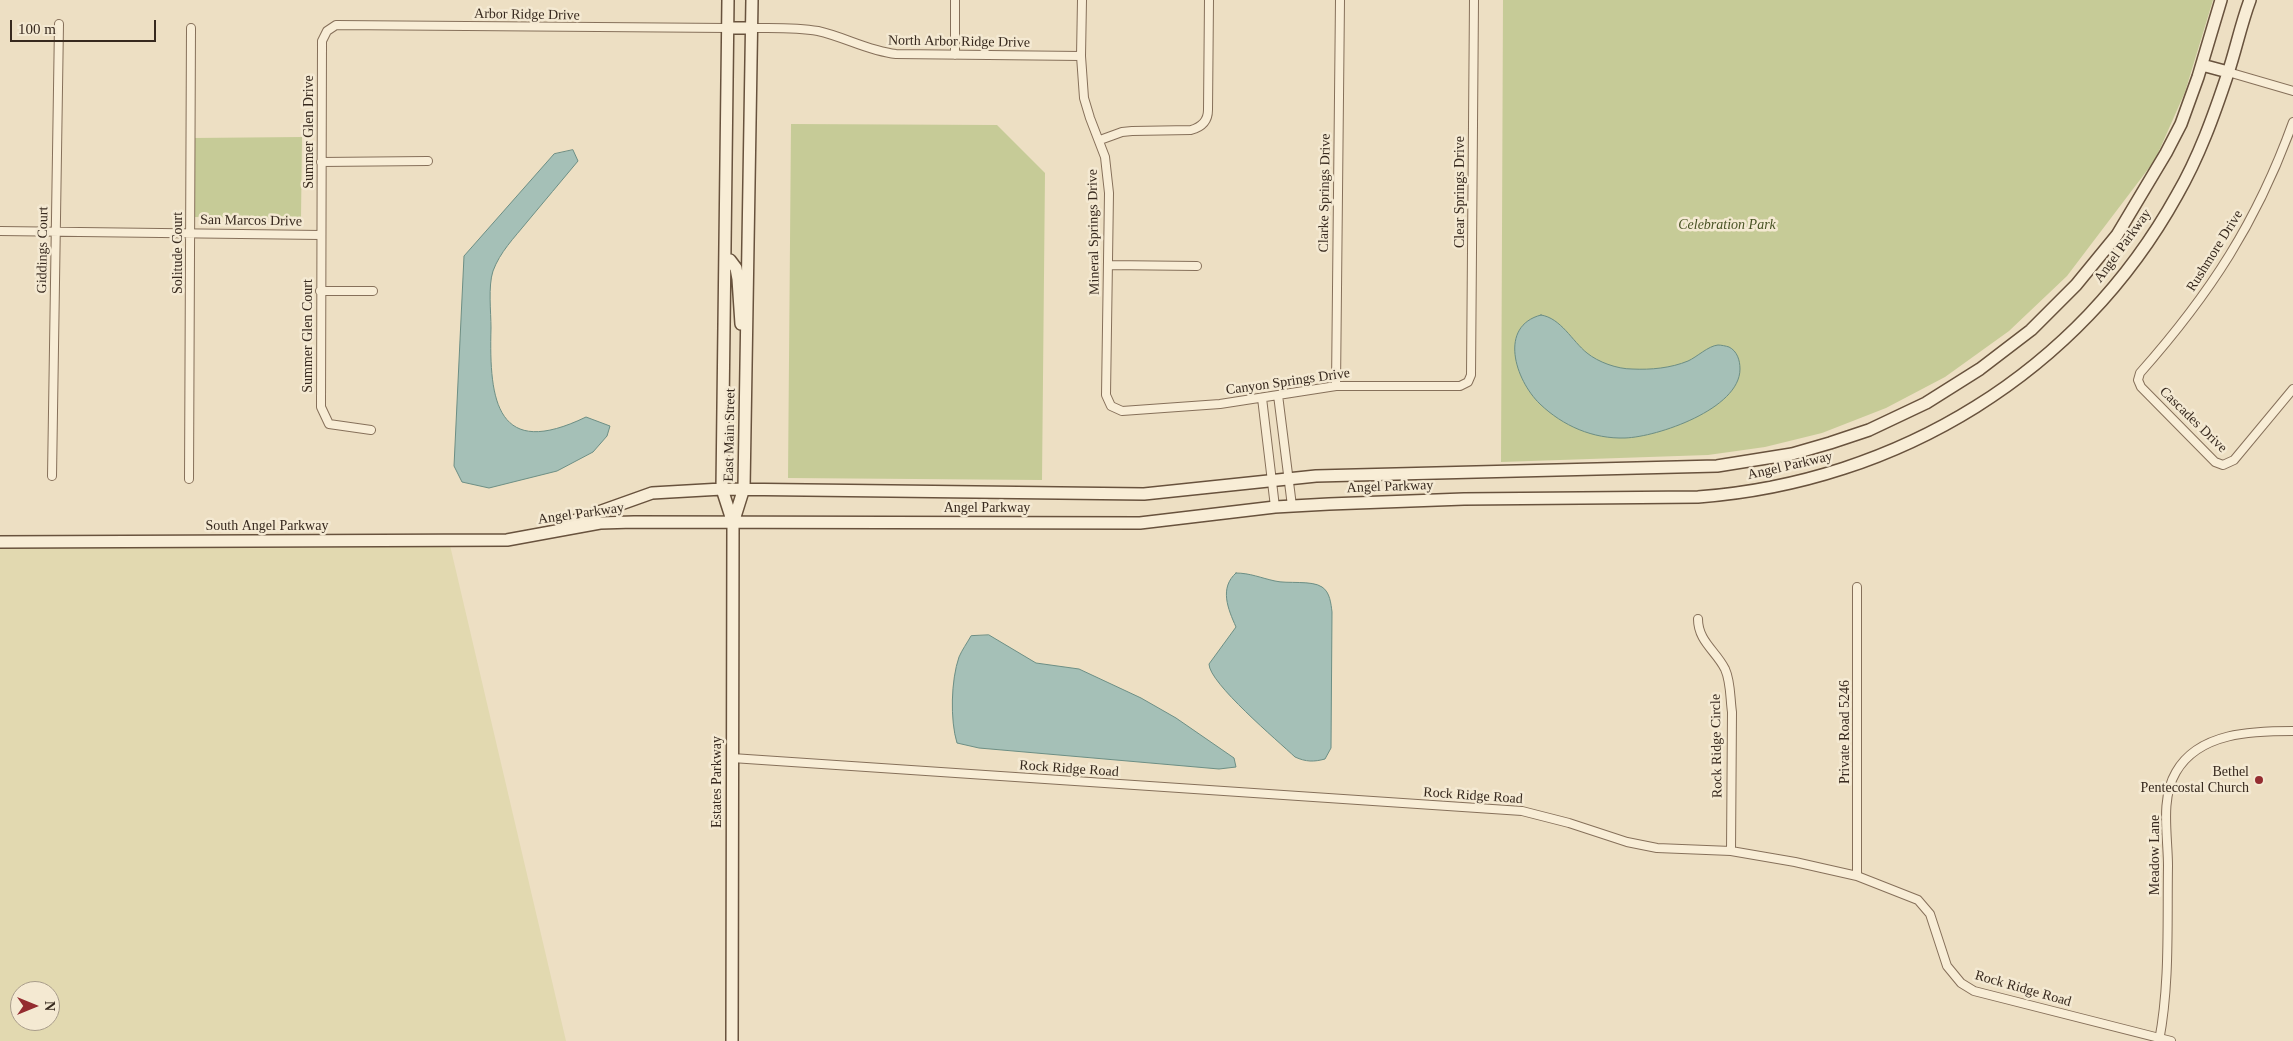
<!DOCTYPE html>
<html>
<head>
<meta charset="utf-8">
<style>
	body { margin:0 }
	#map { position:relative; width:2293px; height:1041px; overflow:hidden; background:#eddfc3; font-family:Georgia,serif }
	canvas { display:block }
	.north { position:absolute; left:10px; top:981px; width:50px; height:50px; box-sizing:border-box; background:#f4e9d2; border:1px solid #a89c8a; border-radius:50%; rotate:90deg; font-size:14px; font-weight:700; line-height:20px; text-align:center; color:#37291e }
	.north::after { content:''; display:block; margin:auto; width:18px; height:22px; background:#942c30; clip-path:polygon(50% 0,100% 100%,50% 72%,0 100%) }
	.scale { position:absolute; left:10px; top:20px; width:146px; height:22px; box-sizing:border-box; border:2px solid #37291e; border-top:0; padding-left:6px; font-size:15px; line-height:18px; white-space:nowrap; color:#37291e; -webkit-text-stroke:4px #f4e9d2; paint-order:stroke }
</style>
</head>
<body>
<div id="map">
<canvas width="2293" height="1041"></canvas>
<div class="north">N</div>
<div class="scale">100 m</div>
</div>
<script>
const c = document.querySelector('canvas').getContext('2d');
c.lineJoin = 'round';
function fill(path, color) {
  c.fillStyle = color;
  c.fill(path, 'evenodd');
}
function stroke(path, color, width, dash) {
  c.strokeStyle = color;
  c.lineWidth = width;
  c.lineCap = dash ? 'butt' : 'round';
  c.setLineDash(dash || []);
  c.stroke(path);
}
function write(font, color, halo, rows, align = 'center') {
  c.font = font + ' Georgia,serif';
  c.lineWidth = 5;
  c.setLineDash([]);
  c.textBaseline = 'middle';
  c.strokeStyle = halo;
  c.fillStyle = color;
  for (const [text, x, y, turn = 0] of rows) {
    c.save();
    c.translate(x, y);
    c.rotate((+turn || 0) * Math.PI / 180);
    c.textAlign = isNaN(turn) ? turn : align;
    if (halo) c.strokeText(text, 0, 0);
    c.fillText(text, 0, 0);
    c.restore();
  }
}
const farmland = new Path2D(`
	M0,540L449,541L566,1041H0ZM20,991H50V1021H20Z`);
const green = new Path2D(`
	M1503,0H2213L2185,92L2155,160L2067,276L2009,331L1945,377L1886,408L1822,433L1765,447L1708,455L1501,462Z
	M791,124L997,125L1045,173L1042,480L788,478Z
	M302,137L301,218L193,217V138Z`);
const water = new Path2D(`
	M573,150L578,161C561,181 544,202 527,222C514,238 500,252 493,271C488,286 491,312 491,328C489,402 497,460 586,417L610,426L607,436L593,452L557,471L489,488L462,482L454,466L464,256L554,154Z
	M1541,315C1561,318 1572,341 1587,353C1598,362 1617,369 1632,369C1651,370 1671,368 1688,361C1697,357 1708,346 1718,345C1721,345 1726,346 1729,347C1737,351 1740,360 1740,369C1740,409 1657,437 1625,438C1593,439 1563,426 1540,404C1515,380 1498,326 1541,315Z
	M1236,573C1250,573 1261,578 1275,581C1287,584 1312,580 1322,587C1330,592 1331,604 1332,612L1331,748L1325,759C1314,762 1306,762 1295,757C1278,741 1209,683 1209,664L1236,627C1228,609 1219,588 1236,573Z
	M989,635L1036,663L1079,669L1141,698L1176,718L1234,758L1236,767L1219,769L979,748L957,743C950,720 951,680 959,657C962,650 967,643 971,636Z`);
const street = new Path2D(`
	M1082,0L1081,56L1084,98L1090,118L1105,157L1109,193L1106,395L1111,406L1122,411L1220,404L1336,386H1460L1468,382L1471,375L1474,0
	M751,28C773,28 796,27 818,31C845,37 868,51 896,54L1081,56
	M955,55V0
	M2228,72L2293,91
	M2293,122C2257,222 2210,294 2140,373L2138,380L2141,387L2215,462L2223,465L2234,460L2293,389
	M1100,140L1122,132L1132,131L1191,130C1202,127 1208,121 1208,110L1209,0
	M321,162L428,161
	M0,231L321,235
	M1108,265L1197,266
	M320,291H373
	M1336,386L1340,0
	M1278,395L1292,506
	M1262,398L1275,507
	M371,430L329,424L321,407L322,41L327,31L336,25L728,28
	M52,476L59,24
	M189,479L191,28
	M1857,587V876
	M1698,619C1698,641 1716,651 1725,669C1731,682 1730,699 1732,712L1731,851
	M732,758L1522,811L1569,823L1627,842L1657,848L1731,851L1795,862L1857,876L1918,900L1930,914L1947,966L1961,983L1974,991L2171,1041
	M2159,1041C2170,984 2167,924 2168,866C2168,836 2160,799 2176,772C2199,732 2253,731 2293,731`);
const secondary = new Path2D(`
	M728,0L722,489L733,523L732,1041
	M728,28H751
	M2202,65L2228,72
	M725,259L730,260L736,268L738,279L741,324
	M733,523L744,488L752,0
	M565,524L652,493L722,489L1144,494L1316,476L1717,466L1792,454L1830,443L1869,430L1926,403L1980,369L2031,330L2076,285L2117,235L2166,153L2181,124L2198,77L2221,0
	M0,542L507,540L600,523L634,522L1140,523L1275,507L1329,504L1464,499L1698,497C1898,482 2079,372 2177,195C2199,157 2214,115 2228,73C2236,49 2241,24 2250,0`);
const markers = [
	[2259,780,5,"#942c30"]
];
const streetNames = [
	["Arbor Ridge Drive",527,15,1],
	["North Arbor Ridge Drive",959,42,1],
	["Summer Glen Drive",309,132,-90],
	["Clear Springs Drive",1460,192,-90],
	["Clarke Springs Drive",1325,193,-89],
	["San Marcos Drive",251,221,1],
	["Mineral Springs Drive",1094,232,-91],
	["Angel Parkway",2123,246,-54],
	["Giddings Court",43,250,-89],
	["Rushmore Drive",2215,251,-58],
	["Solitude Court",178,253,-90],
	["Summer Glen Court",308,336,-90],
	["Canyon Springs Drive",1288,382,-8],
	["Cascades Drive",2193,420,44],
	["East Main Street",730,435,-89],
	["Angel Parkway",1790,466,-13],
	["Angel Parkway",1390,487,-2],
	["Angel Parkway",987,508],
	["Angel Parkway",581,514,-8],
	["South Angel Parkway",267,526],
	["Private Road 5246",1845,732,-90],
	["Rock Ridge Circle",1717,746,-91],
	["Rock Ridge Road",1069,769,4],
	["Estates Parkway",717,782,-90],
	["Rock Ridge Road",1473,796,4],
	["Meadow Lane",2155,855,-90],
	["Rock Ridge Road",2023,989,16]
];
const parkNames = [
	["Celebration Park",1727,225]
];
const poiNames = [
	["Bethel",2249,772],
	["Pentecostal Church",2249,788]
];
fill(farmland, '#e2d9b0');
fill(green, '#c6cb97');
fill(water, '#a5c0b7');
stroke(water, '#6c8e84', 1);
stroke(street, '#86705a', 10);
stroke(secondary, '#68523d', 14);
stroke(street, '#f8edd6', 8);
stroke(secondary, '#f8edd6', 11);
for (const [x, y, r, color] of markers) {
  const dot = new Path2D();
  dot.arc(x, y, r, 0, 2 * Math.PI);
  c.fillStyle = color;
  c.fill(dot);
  stroke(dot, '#f4e9d2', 2);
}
write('14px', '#37291e', '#f4e9d2', streetNames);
write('italic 14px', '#495325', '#f4e9d2', parkNames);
write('14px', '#37291e', '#f4e9d2', poiNames, 'right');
</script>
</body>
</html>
